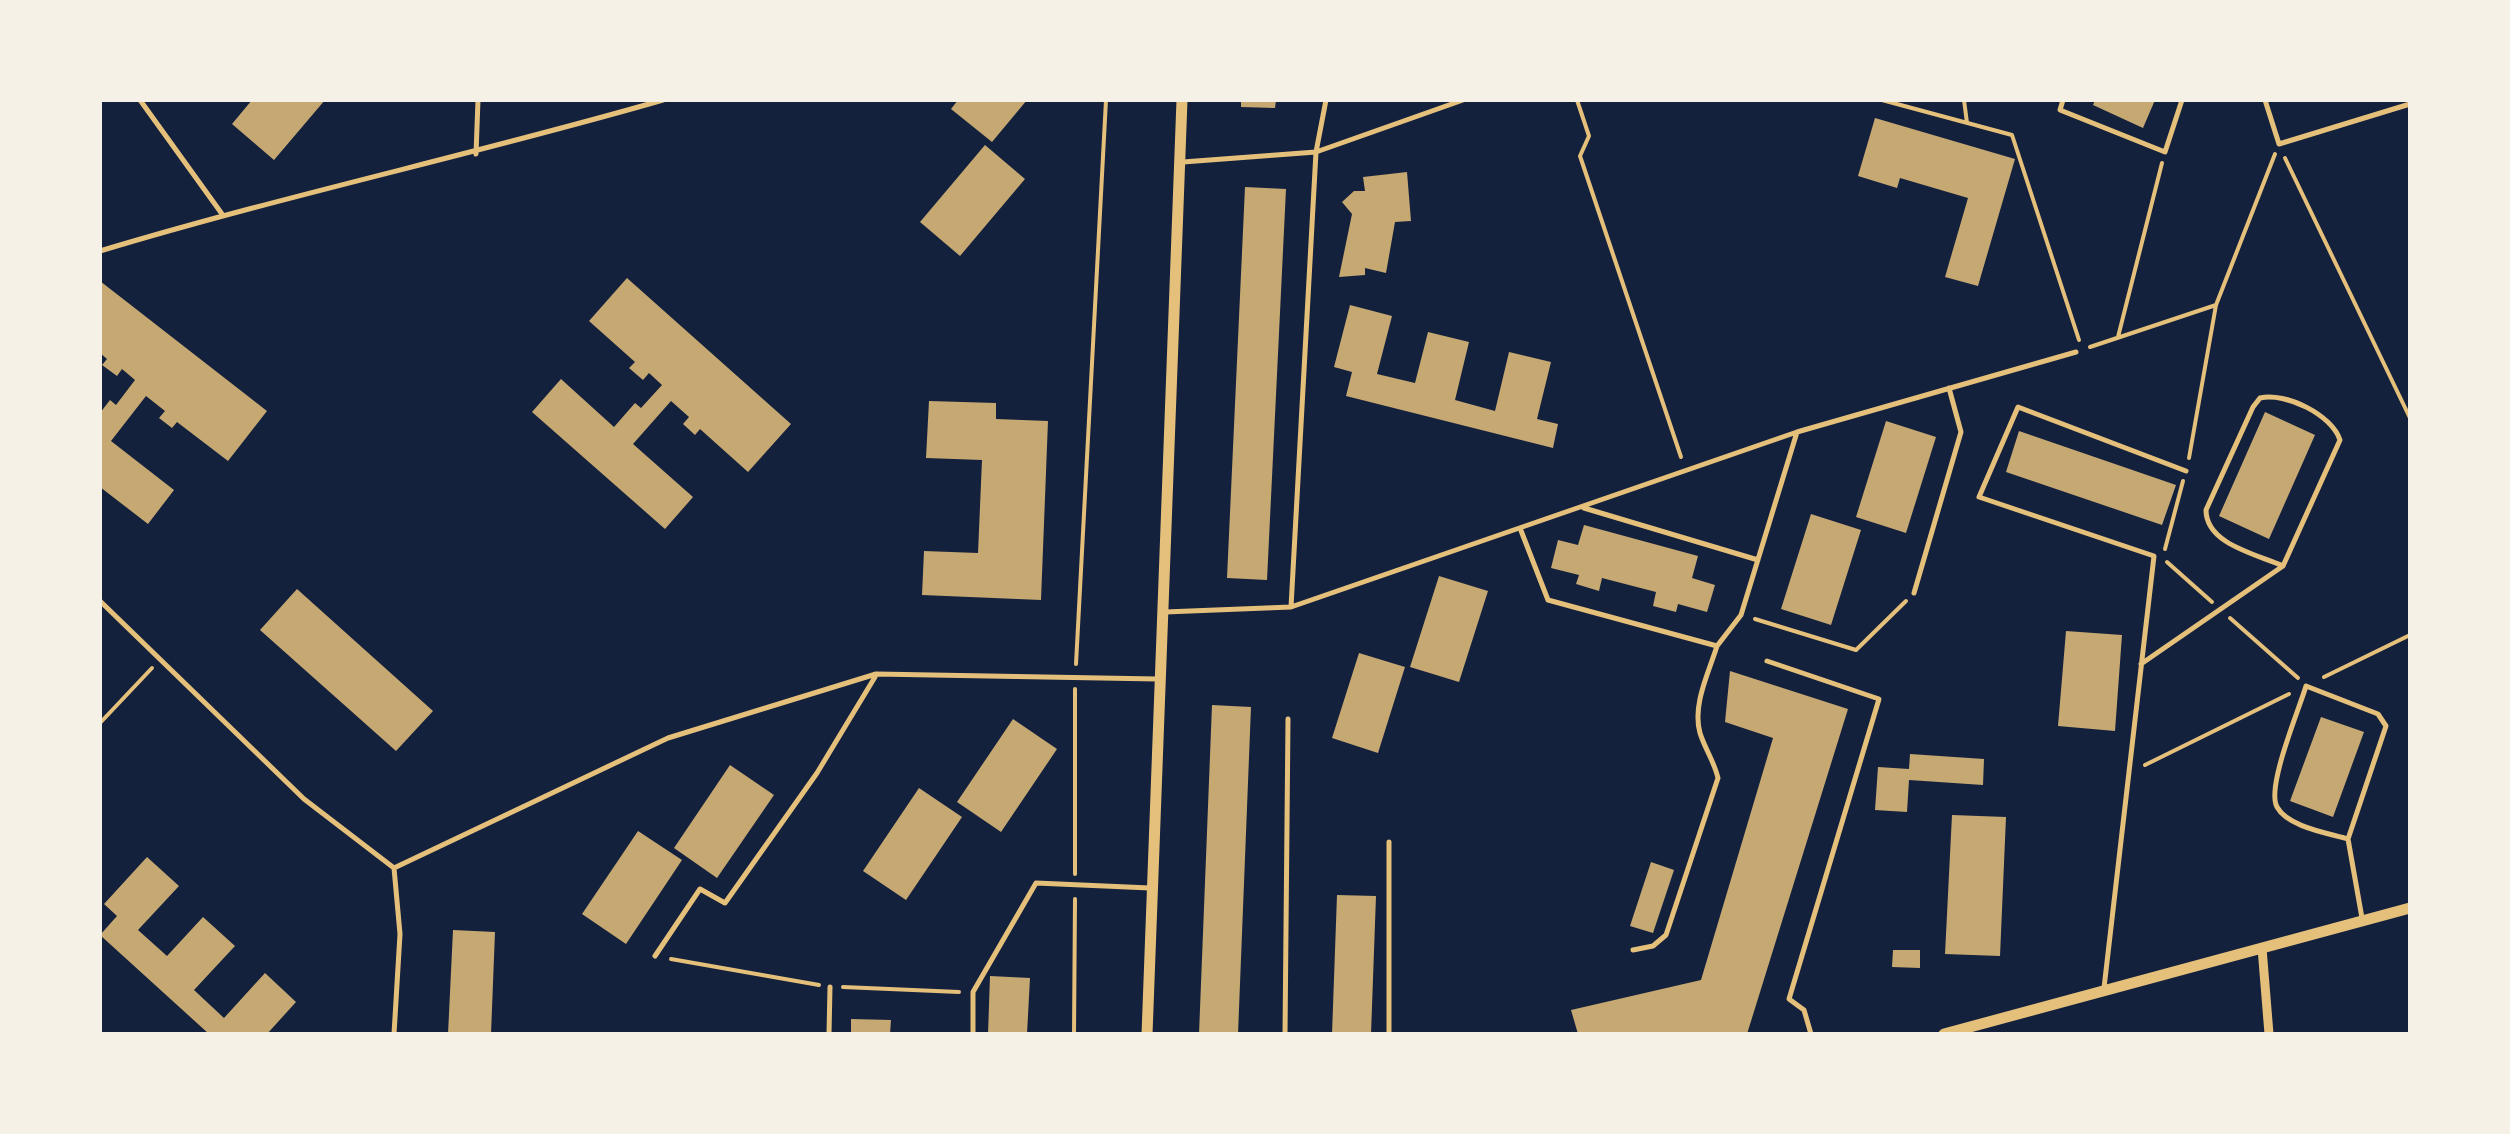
<!DOCTYPE html>
<html>
<head>
<meta charset="utf-8">
<style>
	body { margin:0 }
	#map { position:relative; width:2510px; height:1134px; overflow:hidden; background:#14213d; font-family:Lora,serif }
	canvas { display:block }
	.frame { position:absolute; inset:0; border:102px solid #f6f1e7; pointer-events:none }
</style>
</head>
<body>
<div id="map">
<canvas width="2510" height="1134"></canvas>
<div class="frame"></div>
</div>
<script>
const c = document.querySelector('canvas').getContext('2d');
c.lineJoin = 'round';
function fill(path, color) {
  c.fillStyle = color;
  c.fill(path, 'evenodd');
}
function stroke(path, color, width, dash) {
  c.strokeStyle = color;
  c.lineWidth = width;
  c.lineCap = dash ? 'butt' : 'round';
  c.setLineDash(dash || []);
  c.stroke(path);
}
const building = new Path2D(`
	M252,100H325L274,160L232,124Z
	M958,100H1027L992,142L951,109Z
	M1241,100H1276L1275,108L1241,107Z
	M2095,100H2155L2143,128L2093,105Z
	M1875,118L2015,159L1978,286L1945,277L1968,198L1900,178L1897,188L1858,176Z
	M985,145L1025,179L960,256L920,222Z
	M1407,172L1411,221L1395,222L1386,273L1365,268V275L1339,277L1352,214L1342,202L1354,191H1365L1363,177Z
	M1245,187L1286,189L1267,580L1227,578Z
	M627,278L791,424L748,472L700,429L695,435L683,424L689,417L671,401L633,444L693,497L665,529L532,412L561,379L614,427L635,403L641,408L662,385L649,373L643,380L629,368L635,362L589,321Z
	M100,281L267,411L228,461L177,422L172,428L159,418L165,411L146,396L111,441L174,490L148,524L100,487V413L110,400L116,405L135,380L122,369L117,376L102,365L107,359L100,353Z
	M1350,305L1392,316L1377,374L1415,383L1428,332L1469,342L1455,400L1495,411L1509,352L1551,362L1537,419L1558,424L1553,448L1346,396L1352,372L1334,367Z
	M929,401L996,403V419L1048,421L1041,600L922,595L924,551L978,553L982,460L926,458Z
	M2265,412L2315,435L2269,539L2219,516Z
	M1886,421L1936,437L1906,533L1856,517Z
	M2019,431L2176,485L2162,525L2006,472Z
	M1811,514L1861,530L1831,625L1781,609Z
	M1584,525L1698,556L1692,578L1715,585L1707,612L1678,604L1676,612L1653,606L1656,592L1602,578L1599,591L1576,584L1579,575L1551,568L1558,540L1578,545Z
	M1439,576L1488,591L1459,682L1410,667Z
	M297,589L433,711L396,751L260,630Z
	M2066,631L2122,635L2115,731L2058,726Z
	M1359,653L1405,667L1378,753L1332,738Z
	M1730,671L1848,709L1747,1034H1578L1571,1010L1701,980L1773,738L1725,722Z
	M1212,705L1251,707L1238,1034H1199Z
	M2321,717L2364,732L2333,817L2290,801Z
	M1013,719L1057,749L1001,832L957,802Z
	M1910,754L1984,759L1983,785L1909,780L1907,812L1875,810L1878,767L1909,769Z
	M730,765L774,795L717,878L674,848Z
	M919,788L962,817L906,900L863,871Z
	M1952,815L2006,817L2000,956L1945,954Z
	M638,831L682,860L626,944L582,914Z
	M147,857L179,886L138,930L167,956L203,917L235,946L194,990L224,1018L265,973L296,1002L267,1034H209L100,935L117,916L104,904Z
	M1651,862L1674,870L1653,933L1630,926Z
	M1337,895L1376,896L1371,1034H1332Z
	M453,930L495,932L491,1034H448Z
	M1893,950H1920V968L1892,967Z
	M990,976L1030,978L1027,1034H988Z
	M851,1019L891,1020L890,1034H851Z`);
const path = new Path2D(`
	M1577,100L1589,136L1580,156L1681,457
	M1882,100L2012,135L2079,340
	M1964,100L1967,123
	M2285,158L2410,418
	M2118,337L2162,163
	M2090,347L2216,305L2275,154
	M2189,458L2216,305
	M2165,549L2183,481
	M2167,562L2212,602
	M2230,618L2298,678
	M1755,619L1856,650L1906,601
	M1076,664L1106,100
	M2324,677L2410,635
	M100,723L152,668
	M2145,765L2289,694
	M1075,874V689
	M671,959L819,985
	M843,987L959,992
	M1074,1034L1075,899`);
const service = new Path2D(`
	M140,100L222,214
	M2063,100L2060,110L2165,152L2182,100
	M2265,100L2279,144L2410,104
	M476,154L478,100
	M1183,162L1316,152L1463,100
	M100,251C286,195 476,154 663,100
	M1584,508L1758,560
	M1520,528L1548,600L1717,646L1741,615L1797,432
	M1914,593L1961,432L1949,388
	M100,601L304,799L394,868L400,934L394,1034
	M1291,607L1316,152L1326,100
	M1165,612L1291,607L1797,432L2076,352
	M1767,661L1879,699L1789,999L1804,1010L1811,1034
	M2141,664L2283,566L2340,440C2332,415 2286,392 2260,398L2253,407L2206,510C2206,544 2256,554 2283,566
	M2348,839C2328,833 2288,827 2277,807C2266,787 2299,710 2306,686L2378,714L2386,726L2348,839L2362,918
	M394,868L668,738L876,674L1157,679
	M1633,950L1653,946L1666,935L1718,778C1714,761 1705,749 1700,733C1692,705 1709,672 1717,646
	M655,956L700,889L725,903L817,773L875,677
	M2104,988L2154,556L1979,497L2018,407L2186,471
	M829,1034L830,987
	M973,1034V992L1036,883L1150,888
	M1285,1034L1288,719
	M1389,1034V842`);
const minor = new Path2D(`
	M2262,948L2269,1034`);
const tertiary = new Path2D(`
	M1147,1034L1182,100
	M1944,1034L2410,908`);
fill(building, '#c6a872');
stroke(path, '#e5c07b', 4);
stroke(service, '#e5c07b', 5);
stroke(minor, '#e5c07b', 9);
stroke(tertiary, '#e5c07b', 11);
</script>
</body>
</html>
